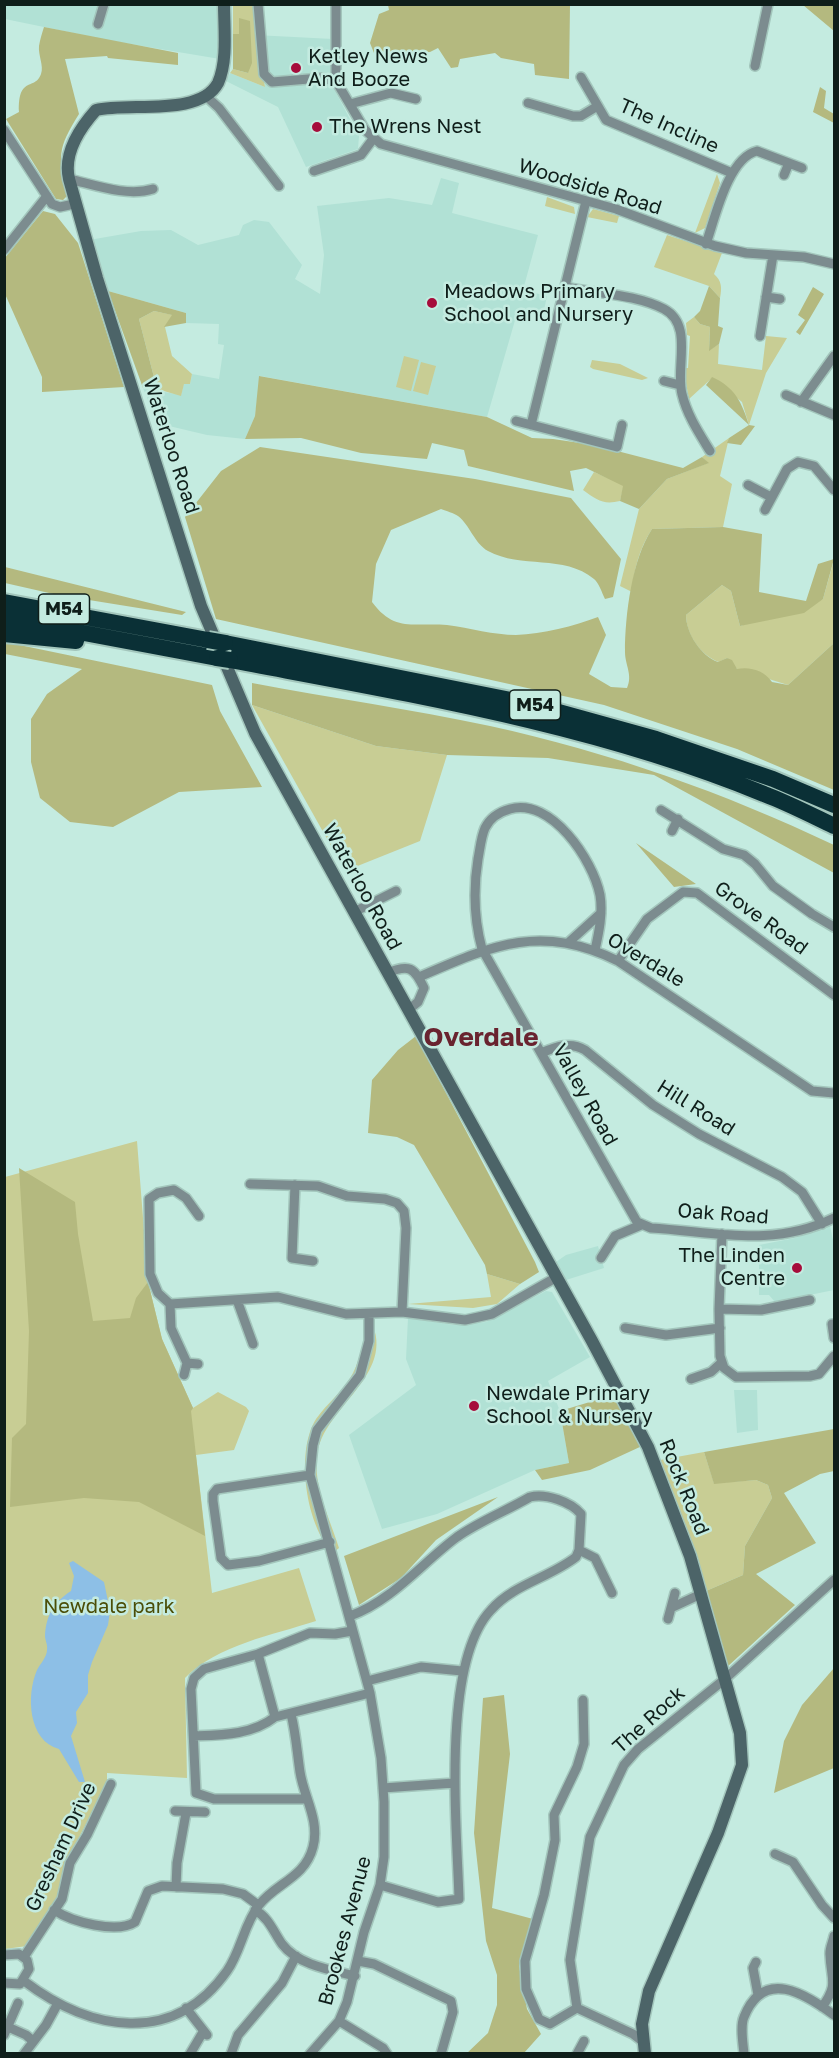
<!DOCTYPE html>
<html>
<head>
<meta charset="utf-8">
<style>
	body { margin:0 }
	#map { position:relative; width:839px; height:2058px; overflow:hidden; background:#c4ebe0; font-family:"Golos Text",sans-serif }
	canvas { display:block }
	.frame { position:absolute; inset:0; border:6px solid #0f1e1a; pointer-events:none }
</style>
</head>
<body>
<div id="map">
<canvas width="839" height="2058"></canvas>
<div class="frame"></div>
</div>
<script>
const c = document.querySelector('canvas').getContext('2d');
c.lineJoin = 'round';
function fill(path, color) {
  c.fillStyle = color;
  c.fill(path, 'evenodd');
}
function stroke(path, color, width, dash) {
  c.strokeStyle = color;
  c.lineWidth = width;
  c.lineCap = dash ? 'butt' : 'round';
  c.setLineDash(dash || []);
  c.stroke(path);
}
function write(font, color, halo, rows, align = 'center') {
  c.font = font + ' "Golos Text",sans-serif';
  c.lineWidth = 5;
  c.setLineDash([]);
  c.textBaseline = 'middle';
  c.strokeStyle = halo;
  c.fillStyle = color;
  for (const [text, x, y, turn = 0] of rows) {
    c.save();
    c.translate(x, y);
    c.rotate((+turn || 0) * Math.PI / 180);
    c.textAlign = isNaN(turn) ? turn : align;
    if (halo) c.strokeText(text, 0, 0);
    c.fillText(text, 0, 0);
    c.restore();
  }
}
const built = new Path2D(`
	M5,5H221L220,59L112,41L5,19Z
	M255,35L333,39L334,89L359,136L358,149L306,167L278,107L226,81L230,73L265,87Z
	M441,178L459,183L452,213L538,235L523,290L547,296L543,315L518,310L487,417L260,376L255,416L245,439L207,435L169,426L160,429L143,388L181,395L184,383L190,384L192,374L219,379L224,345L218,344L219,324L186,323V313L108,291L89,240L141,231L171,230L198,245L239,235L243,225L254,220L269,222L302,265L295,279L320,294L324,255L317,206L389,198L432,205Z
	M830,1226L834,1245V1290L775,1302L769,1295H759V1245L795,1238Z
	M598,1246L604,1268L566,1280L556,1262L566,1255Z
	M546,1291L552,1292L590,1357L548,1381L560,1411L569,1463L535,1470L437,1514L382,1529L349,1435L416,1385L406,1359L408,1318L454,1325L486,1322Z
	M734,1390H757L758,1430L737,1433Z`);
const green = new Path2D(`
	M233,5H254L255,35L265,87L230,73L233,69L248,73L249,21L239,35L233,34Z
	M717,174L720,183L705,228L695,233Z
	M547,197L574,207L575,214L545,206Z
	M593,209L619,216L617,223L587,217Z
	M667,235L722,253L714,274C722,281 722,288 720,298L709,286L654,267Z
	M154,311L173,315L165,327L172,356L192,374L190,384H184L181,396L157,389L139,319Z
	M694,317L700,324L710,327L709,350L719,344L718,364L762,370L766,336L787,338L766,373L749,425L742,402L712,378L689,399L683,368H688L690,336L687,335L686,323Z
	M404,356L419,360L411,391L396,387Z
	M592,360L620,364L648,378L642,380L593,369L590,367Z
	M421,362L436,366L428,395L413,391Z
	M729,438L720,476L732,484L723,527L652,529C639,549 634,569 632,592L620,586L639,509L667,479L708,463L702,457Z
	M594,472L624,485L620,501C603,505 597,500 583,490Z
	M834,560V643L788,685L737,669L727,658L719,662C701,656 686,634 686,615L722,585L731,591L740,626L823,599Z
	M252,705L376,746L447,755L420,841L345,871Z
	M137,1141L148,1282L162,1339L193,1408L218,1392L246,1407L249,1411L234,1450L196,1455L212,1593L299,1568L316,1621C273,1635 217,1645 185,1678L187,1778L107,1773V1784L66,1862L58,1897L27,1946L5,1949V1177Z
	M487,1274L520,1284L497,1304L473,1308L408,1304L491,1297Z
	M371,1321C397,1375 323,1407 317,1455C313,1486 330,1519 339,1548L333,1553C306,1526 295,1452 316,1419C327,1403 344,1391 353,1373C362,1356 362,1337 371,1321Z
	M704,1452L714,1483L756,1480L768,1485L772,1498L745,1546L743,1575L706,1591L660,1460Z`);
const forest = new Path2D(`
	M388,5H570L569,79L535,75L534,64L501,58L495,53L460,59L458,67L451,68L438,48L430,52L379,55L374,53L370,43L379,14L389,10Z
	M803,5H834V31Z
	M239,18L250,21L252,63L248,73L233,69V34H239Z
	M44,27L178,53V65L108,58L107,56L65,59L79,114C57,149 58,156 67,196L63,200L56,199L6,119L19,112C18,75 35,91 41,74C44,66 38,55 39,46C40,40 42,33 44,27Z
	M820,87L826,91L824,108L834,114V123L813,112Z
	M43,211L55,214L78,243L124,387L42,392V377L5,294L4,259Z
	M709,286L720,298L718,326L723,328L719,344L709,351L710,327L700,324L694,317L700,311Z
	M813,287L824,294L800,335L796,332L805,320L798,315Z
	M108,291L186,313V323L164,327L172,315L154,311L139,319L157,389L143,388Z
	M259,376L487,417L532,438L553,439L594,445L683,468L702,457L709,463L667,479L639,509L620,501L623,486L586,468L570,471L574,491L468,466L464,450L432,443L427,459L361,453L301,438L245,439L255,416Z
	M712,377C735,387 742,403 749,425L755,426L741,445L727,443L729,438L749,425L706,385Z
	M260,447L475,479L571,498L621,559L613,597L605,599C602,593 599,583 594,579C564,554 521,569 488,551C474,543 470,525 458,516C454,513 446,511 441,509L391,530L376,564L372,602C395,633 414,622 447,625C470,628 494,635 516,635C543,634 574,626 598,617L606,635L589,674L611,687L627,688C633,675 625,665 625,652C625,615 632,559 652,529L723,527L762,534L759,592L806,601L818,564L834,559L823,599L804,613L740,626L731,591L722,585L686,615C686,633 701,656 718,662L727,658L732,660L737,669C750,666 765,671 772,682L788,685L834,643V790L737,749L604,705L216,619L185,517L221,471Z
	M5,567L186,612L182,615L58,595L5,583Z
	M5,642L212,685L220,711L262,787L179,792L113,827L70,822L40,798L31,762V719L47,694L82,669L5,654Z
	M252,683C331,698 411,709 490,726C609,752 725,793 834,845V873L654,775L548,758L447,755L376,746L252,705Z
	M636,843L696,884L674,887Z
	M416,1036L535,1262L539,1272L520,1284L487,1274L485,1265L414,1145L397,1137L368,1133L372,1080L398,1050Z
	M19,1168L75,1202L78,1234L93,1321L130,1318L136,1298L148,1282L162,1339L193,1408L191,1411L205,1536L139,1502L84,1498L10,1507L12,1438L26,1424L29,1331Z
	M613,1395L642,1446L590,1470L542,1480L535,1470L569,1463L560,1411Z
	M834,1429V1471L820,1474L784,1493L816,1543L756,1574L795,1605L727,1667L706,1591L743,1575L745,1546L772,1498L768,1485L756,1480L714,1484L704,1452Z
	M498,1497L436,1540L401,1578L359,1605L344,1556Z
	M834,1668V1768L774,1793L784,1741L802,1705Z
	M504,1695L510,1754L492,1908L533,1919L519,1966L527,2009L541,2034L524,2053L466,2054L488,2033L497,2005V1975L486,1941L474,1833L483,1698Z`);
const water = new Path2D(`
	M73,1561L104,1582L110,1611L108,1625L92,1662L88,1675V1693L76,1712L77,1723L71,1736L85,1782H79L59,1749C28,1741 26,1695 37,1670C40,1664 47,1657 47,1650C48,1645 45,1640 45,1636C46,1615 54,1602 71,1591L74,1576L69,1563Z`);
const street = new Path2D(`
	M258,4L264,74L272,82L321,78L336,81
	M336,4V81L365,130L381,144L616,209L715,246L746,253L804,257L834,264
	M98,24L104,4
	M755,66L768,4
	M581,77L606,120L732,173
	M207,97L219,108L279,186
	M528,103L573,116H581L596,107
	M350,104L391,93L416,99
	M4,130L52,204L60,207L74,204
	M314,171L361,155L373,139
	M784,175L789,163
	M69,179C95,185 127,197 153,189
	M706,244C715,218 728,158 757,151L802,168
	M4,250L47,196
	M566,287C597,294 635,294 664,309C694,325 675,367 682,394C687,415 699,433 710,451
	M766,297L780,299
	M760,336L773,255
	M664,381L680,385
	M786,395L834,415
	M801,402L834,356
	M516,421L617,447L622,425
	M531,425L586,201
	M748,485L771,497
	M765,510L787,469L798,462L814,466L834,490
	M661,810L723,849L744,855L755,864L773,886L812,914L834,927
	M672,831L678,819
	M354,912L396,891
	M568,943L601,913
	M595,950C599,932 603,913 600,895C593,860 551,797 510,809C499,812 490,818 485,828C481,837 480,849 478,859C473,890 474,919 482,949L637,1222L651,1228C717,1232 772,1248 834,1218
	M618,961L647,919L683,892L697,893L834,995
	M387,973C409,964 414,967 424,988L418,1002L408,1010
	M419,977C493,945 540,923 618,961L812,1091L834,1093
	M541,1053C556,1047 570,1041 585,1050L653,1105L699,1134L782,1177L802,1192L822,1224
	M250,1184L318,1186L347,1196L385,1199L397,1203L404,1211L406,1228L402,1312
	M295,1185L292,1258L313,1261
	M199,1216L186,1198L174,1190L158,1193L149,1199L150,1274L158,1293L170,1304L278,1297L346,1314L402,1312L465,1320L492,1314L557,1277
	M722,1234L719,1309L720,1356L724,1368L736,1377L810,1376L819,1374L834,1356
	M601,1258L615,1236L641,1225
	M237,1300L253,1344
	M170,1304L171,1328L187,1363
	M719,1309L761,1310L810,1300
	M834,1324H832L834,1338
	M625,1328L666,1335L720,1328
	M184,1375L187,1363L198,1364
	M691,1379L711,1372L721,1363
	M310,1475L217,1489L213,1494V1501L221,1558L228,1565L259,1561L330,1542
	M579,1550L595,1558L612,1593
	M673,1607L701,1594
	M350,1616C392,1601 422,1563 457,1537C480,1521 506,1511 530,1497C546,1493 571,1502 581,1514L579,1550L576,1557C549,1578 514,1584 491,1610C441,1663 457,1827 459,1899L438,1902L380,1885
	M668,1619L675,1593
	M258,1654L275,1717
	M367,1681L421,1667L462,1671
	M194,1736C222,1735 252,1735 275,1717L370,1693
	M383,1788L454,1783
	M307,1799H214L196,1793L191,1689L194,1678L204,1669L258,1654L310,1633L335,1634L352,1631
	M175,1811L205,1812
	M775,1854L793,1862L822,1905L834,1918
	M176,1887L177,1863L186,1813
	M54,1910C72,1922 117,1934 135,1922L148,1891L162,1886L223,1889L243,1894L258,1905
	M255,1910C269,1918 273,1931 282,1944C298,1965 330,1970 355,1976
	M4,1955L19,1954L27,1960L29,1969L20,1984L4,1983
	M24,1957L62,1899L70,1863L87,1835L111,1784
	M358,1961L374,1964L451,2001L453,2012L441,2054
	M756,1962L753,1968L758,1995
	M24,1981C90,2031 173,2047 227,1971C241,1951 244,1924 259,1905C276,1883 305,1878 313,1847C320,1820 304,1798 300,1772C297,1752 296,1734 291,1714
	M822,2007C839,1984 831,1980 830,1955C829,1949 833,1942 834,1936
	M186,2008L207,2035
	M577,2008L550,2024L539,2019L526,1989L525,1961L544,1895L555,1840L554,1815L577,1767L584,1744L583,1700
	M339,2021L383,2048L387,2054
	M8,2027L26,2035L33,2041
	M4,2035L18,2003
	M642,2041L633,2034L577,2008L570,1960L590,1837L624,1765L638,1749L725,1679L834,1580
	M24,2054L46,2025L57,2005
	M190,2054L203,2032
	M231,2054L238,2035L282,1983L296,1956
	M310,2054L339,2021L347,2002L364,1932L380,1885L384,1857V1802L381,1758L370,1693L310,1475L313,1445L317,1430L360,1375L369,1341V1314
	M577,2054L584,2041
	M744,2054C743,2043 740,2026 744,2017C764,1967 805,1994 834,2015`);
const secondary = new Path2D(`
	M224,4C224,28 228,61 218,83C200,117 129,102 96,110C79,129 63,153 69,179L97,278L201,606L255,733L592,1341L648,1447L690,1556L740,1733L742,1765L718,1833L649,1991L642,2024L645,2054`);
const highway = new Path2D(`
	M4,602L208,640
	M4,618L217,658
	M4,634L76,641
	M225,643L526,703L656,739L773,779L834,805
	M230,660C409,694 594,724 764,794C788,803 811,815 834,826`);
const highwayBridge = new Path2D(`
	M208,640L225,643
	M217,658L230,660`);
const markers = [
	[296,68,6,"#a60c3b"],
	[317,127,6,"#a60c3b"],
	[432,303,6,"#a60c3b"],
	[797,1268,6,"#a60c3b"],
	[474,1406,6,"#a60c3b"]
];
const shields = [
	[64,609,51],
	[535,705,51]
];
const shieldNames = [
	["M54",64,609],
	["M54",535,705]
];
const poiNames = [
	["Ketley News",308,57],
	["And Booze",308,80],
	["The Wrens Nest",329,127],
	["Meadows Primary",444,292],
	["School and Nursery",444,315],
	["The Linden",785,1256,"right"],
	["Centre",785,1279,"right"],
	["Newdale Primary",486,1394],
	["School & Nursery",486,1417]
];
const streetNames = [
	["The Incline",669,126,24],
	["Woodside Road",590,187,17],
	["Waterloo Road",171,446,72],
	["Waterloo Road",362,887,61],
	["Grove Road",761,918,36],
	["Overdale",646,960,31],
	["Valley Road",585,1095,61],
	["Hill Road",696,1108,32],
	["Oak Road",723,1214,4],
	["Rock Road",684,1487,68],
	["The Rock",649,1720,-42],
	["Gresham Drive",61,1847,-65],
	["Brookes Avenue",345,1931,-75]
];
const parkNames = [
	["Newdale park",109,1607]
];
const districtNames = [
	["Overdale",481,1038]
];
fill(built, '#b1e1d5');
fill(green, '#c8cd94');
fill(forest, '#b4b97f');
fill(water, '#8dbfe6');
stroke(street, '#a3c6bc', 12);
stroke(secondary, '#a3c6bc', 15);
stroke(highway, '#a3c6bc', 20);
stroke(street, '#7c8c8f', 9);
stroke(secondary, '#4c6468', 12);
stroke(highway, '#0a3036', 16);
stroke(highwayBridge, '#a3c6bc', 20, []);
stroke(highwayBridge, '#0a3036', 16);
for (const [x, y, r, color] of markers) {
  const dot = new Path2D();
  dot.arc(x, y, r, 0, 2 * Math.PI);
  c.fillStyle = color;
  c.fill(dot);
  stroke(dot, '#c4ebe0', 2);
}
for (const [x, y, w] of shields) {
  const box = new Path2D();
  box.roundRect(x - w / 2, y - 15, w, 30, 4.5);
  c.fillStyle = '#c4ebe0';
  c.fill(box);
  stroke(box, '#0f1e1a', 1.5);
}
write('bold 18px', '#0f1e1a', null, shieldNames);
write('20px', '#0f1e1a', '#c4ebe0', poiNames, 'left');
write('20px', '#0f1e1a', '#c4ebe0', streetNames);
write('20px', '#4b4e08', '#c4ebe0', parkNames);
write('bold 26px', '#69232f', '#c4ebe0', districtNames);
</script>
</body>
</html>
